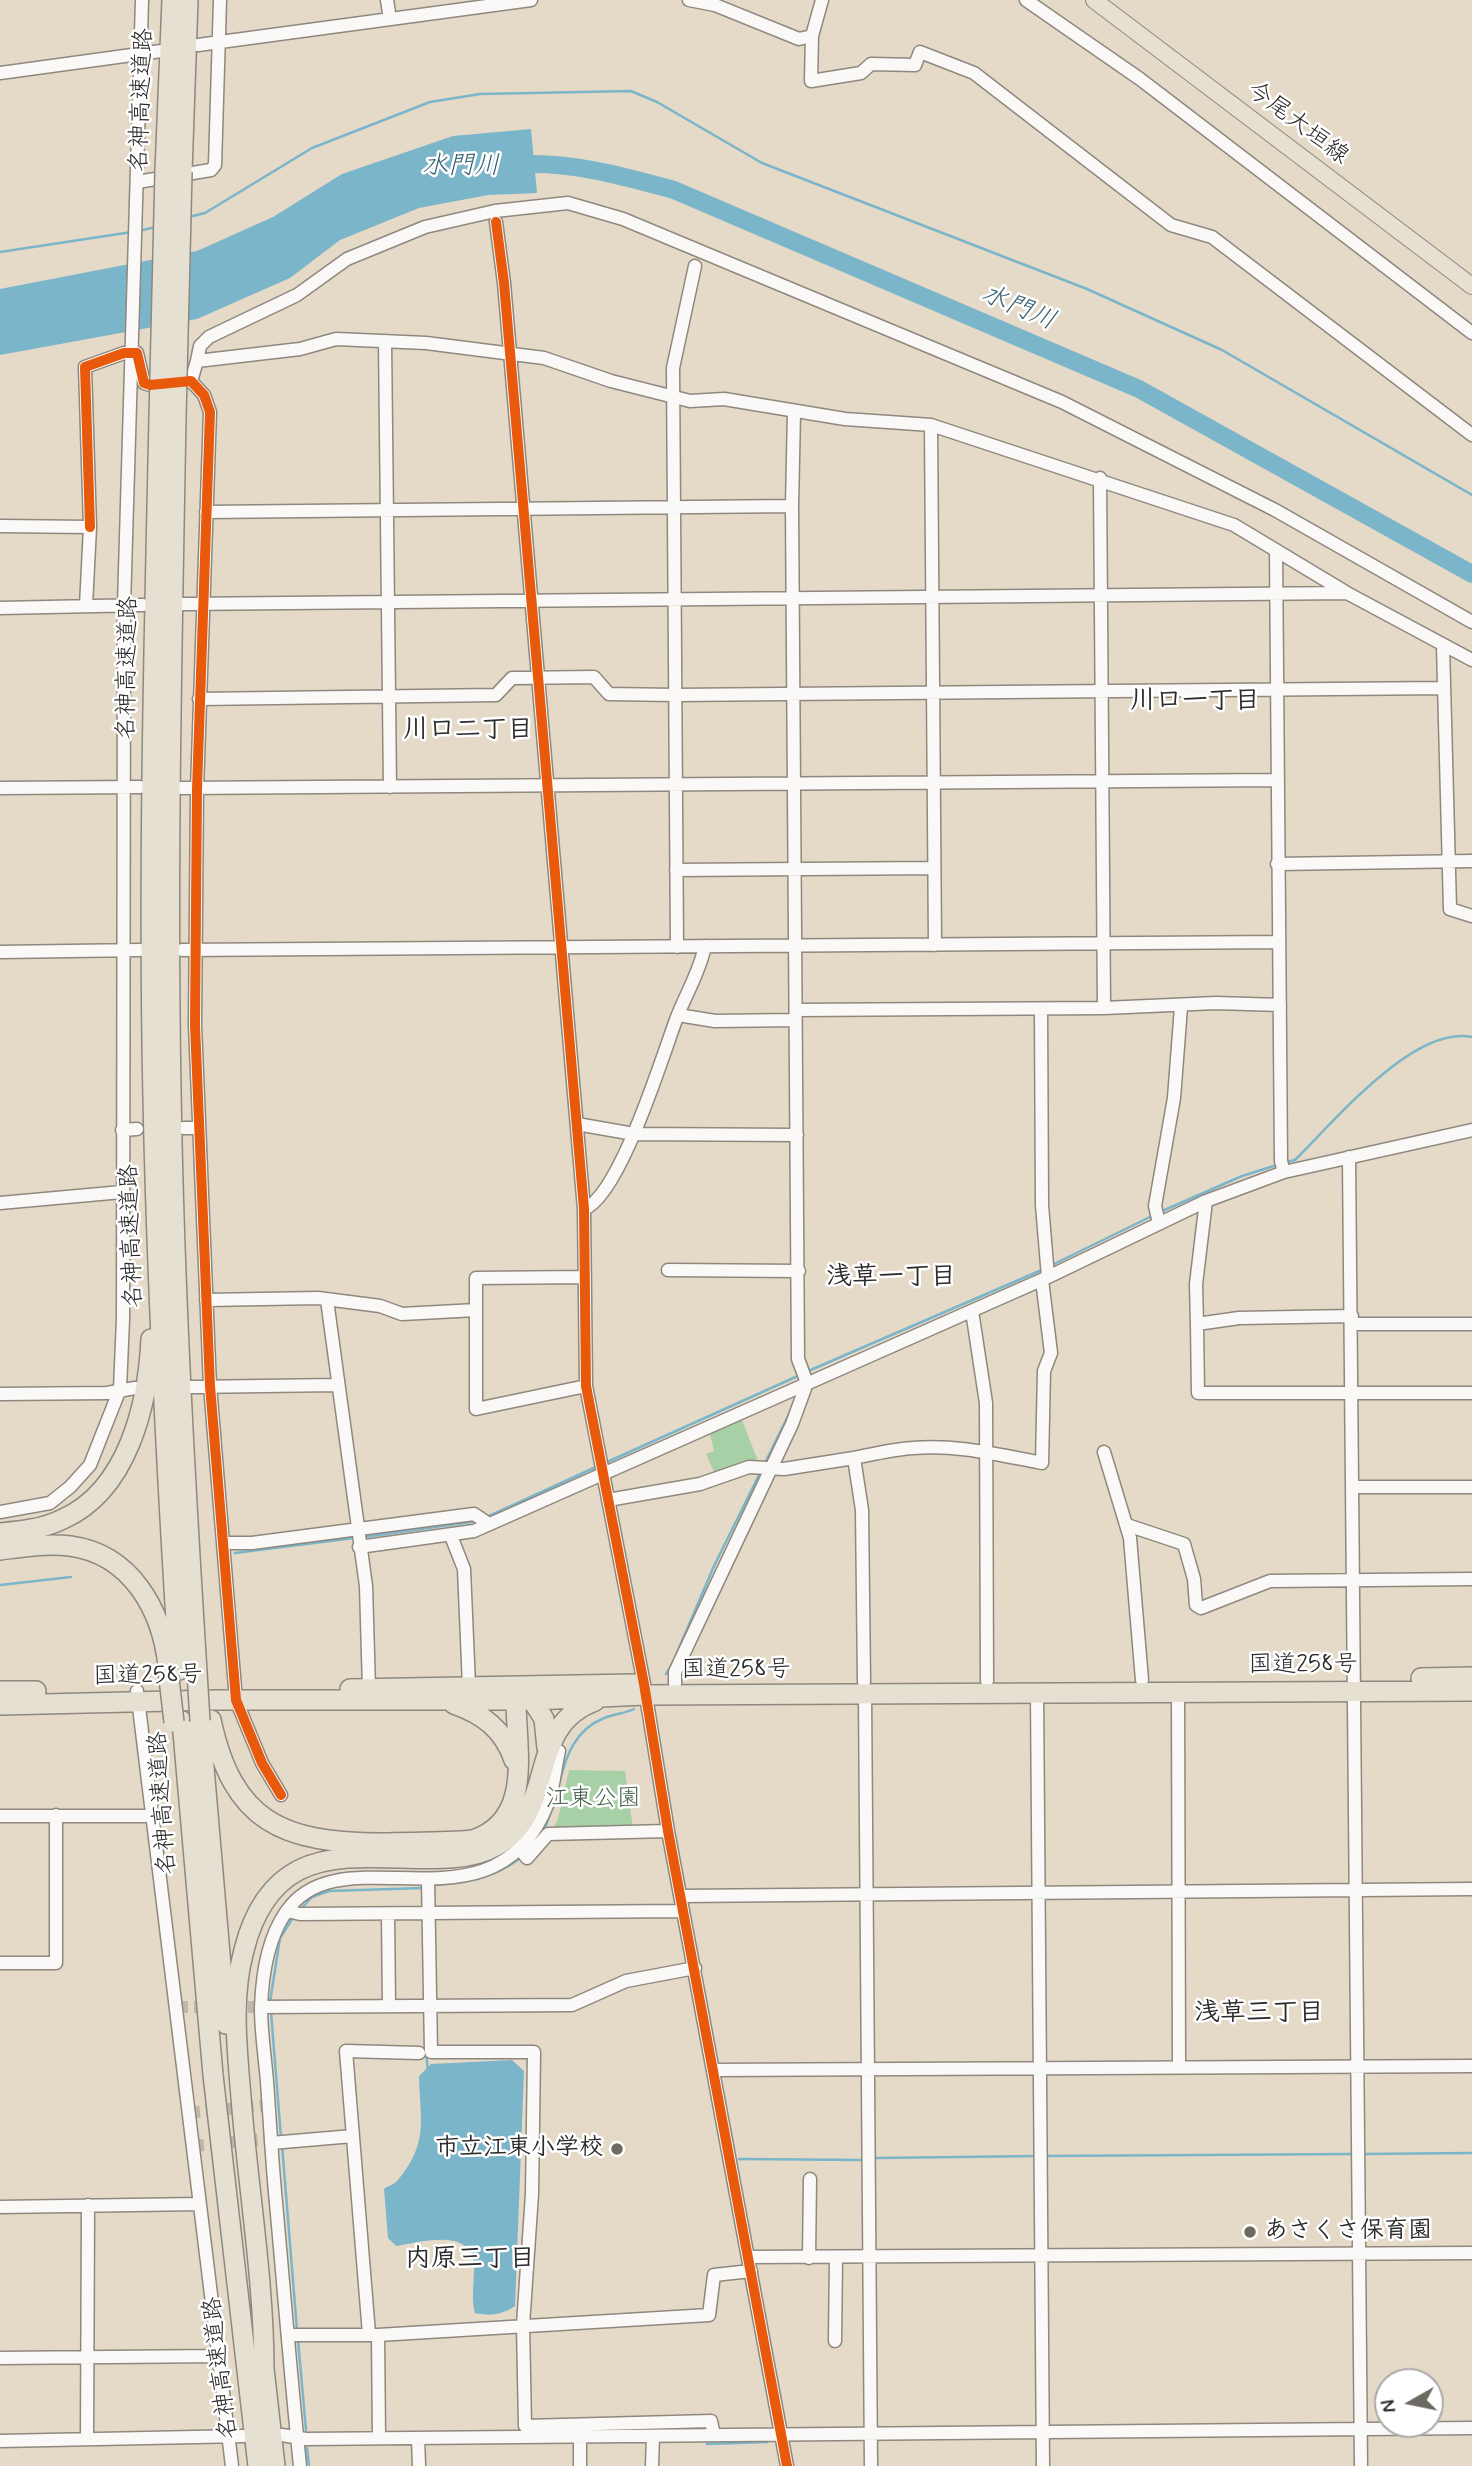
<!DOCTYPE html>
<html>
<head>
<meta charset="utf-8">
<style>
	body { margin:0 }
	#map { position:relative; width:1472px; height:2466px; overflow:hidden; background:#e5d9c8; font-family:Mynerve,sans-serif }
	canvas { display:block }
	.north { position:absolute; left:1374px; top:2368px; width:70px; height:70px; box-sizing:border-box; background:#fff; border:2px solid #aaa; border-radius:50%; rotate:261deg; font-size:19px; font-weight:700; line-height:28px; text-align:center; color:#2b2b2b }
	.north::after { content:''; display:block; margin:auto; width:24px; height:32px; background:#6c6862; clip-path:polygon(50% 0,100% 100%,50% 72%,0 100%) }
</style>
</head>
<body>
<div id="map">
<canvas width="1472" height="2466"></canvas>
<div class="north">N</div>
</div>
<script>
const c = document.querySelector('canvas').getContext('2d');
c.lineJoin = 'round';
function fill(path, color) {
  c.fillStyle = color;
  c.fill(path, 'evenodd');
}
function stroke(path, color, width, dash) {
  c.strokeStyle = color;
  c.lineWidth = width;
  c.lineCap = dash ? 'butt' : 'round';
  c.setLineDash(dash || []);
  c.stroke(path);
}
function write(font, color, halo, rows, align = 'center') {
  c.font = font + ' Mynerve,"Klee One",sans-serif';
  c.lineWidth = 5;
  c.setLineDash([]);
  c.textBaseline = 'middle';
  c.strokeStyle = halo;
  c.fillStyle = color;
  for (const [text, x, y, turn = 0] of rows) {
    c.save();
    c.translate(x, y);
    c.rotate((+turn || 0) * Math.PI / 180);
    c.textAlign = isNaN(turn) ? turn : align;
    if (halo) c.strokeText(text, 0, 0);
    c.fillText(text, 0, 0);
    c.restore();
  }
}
const green = new Path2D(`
	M742,1420L758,1461L715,1474L706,1454L714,1451L710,1434Z
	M569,1770L625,1771L633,1828L552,1830L558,1819Z`);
const water = new Path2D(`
	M531,129L537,193L488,195L419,208L340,240L290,278L197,319L0,355V289L197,251L273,217L342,174L453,136Z
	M512,2060L524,2071L515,2306C502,2315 490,2316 475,2313C471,2301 474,2282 474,2269C476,2226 420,2242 396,2246L388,2238L384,2189C389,2185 394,2185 398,2180C429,2142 420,2121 419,2076L431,2064Z`);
const stream = new Path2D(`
	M189,217L205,213L312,148L430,102L480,94L631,91L657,102L762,163L1087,289L1222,350L1472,495
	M138,231L156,227
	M0,252L132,232
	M1287,1162L1295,1160C1334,1122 1413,1025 1472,1037
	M1160,1212L1242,1176L1277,1165
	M1050,1266L1154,1215
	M806,1372L1044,1269
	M605,1463L800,1375
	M764,1465L789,1414
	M487,1517L596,1467
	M364,1537L478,1521
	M235,1553L354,1538
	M0,1585L71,1577
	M676,1655L714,1566L761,1471
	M666,1674L672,1665
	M560,1781C566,1755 576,1730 602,1719C612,1714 624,1714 634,1709
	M544,1831L558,1791
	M433,1885C466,1883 492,1879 519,1859
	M299,1911L312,1897L329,1891L423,1888
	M270,2002L280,1938L294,1916
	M271,2012L281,2138
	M425,2041L428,2072
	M282,2145L297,2330
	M1363,2154L1472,2153
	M1044,2156L1353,2154
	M877,2158L1038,2156
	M739,2159L863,2160
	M298,2340L306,2430
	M707,2444L767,2442
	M307,2448L309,2466`);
const river = new Path2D(`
	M513,165C566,160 623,176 674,190L1139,389L1472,574`);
const minorTunnel = new Path2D(`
	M176,2007H261
	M188,2113L268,2105
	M192,2146L270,2139`);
const minor = new Path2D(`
	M387,0L390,19
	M689,0L715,5L799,39L812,36
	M822,0L812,36L811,81L861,73L871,64L915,65L920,52L974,73L1171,225L1212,237L1472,435
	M1026,0L1140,79L1472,333
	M198,45L531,0
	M0,73L161,51
	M137,182L211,170L215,165L220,0
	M496,222L504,283L584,1209L586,1386L644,1684L668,1831L787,2466
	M385,341L390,787
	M197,361L200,346L209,337L297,295L347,259L425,227L495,211L568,203L623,219L1062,402L1275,510L1472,622
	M191,381L197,361L300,349L336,339L426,343L544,358L611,381L690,401L724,399L845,419L931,425L1234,525L1347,593L1472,660
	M931,425L935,945
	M1100,478L1104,1008
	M206,512L792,506
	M0,526L90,527L86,606
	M90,527L85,367L124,353H137L144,383L150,385L191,381L204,395L210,412L197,789L195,1025L210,1386L236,1700L262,1763L281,1795
	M1276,550L1281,1161L1284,1172
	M182,604L1347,593
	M0,608L143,605
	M1443,646L1450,909L1472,916
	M199,699L496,695L512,678L594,677L609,694L675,695L1444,688
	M0,788L140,787
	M181,788L1277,780
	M1277,864L1472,861
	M676,870L934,868
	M677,947L673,368L695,266
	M182,950L1279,942
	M0,952L140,950
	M1041,1009L1042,1205L1048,1277
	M796,1010L1104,1008L1216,1003L1280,1005
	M678,1015L715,1021L795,1020
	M577,1124L634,1134L797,1135
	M183,1128H199
	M122,1130L137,1129
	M1349,1157L1361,2466
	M1206,1201L1196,1284L1197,1324L1239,1318L1352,1316
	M0,1203L122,1192
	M584,1209C620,1196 663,1054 677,1017C686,994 700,971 705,946
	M1159,1223L1155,1206L1174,1098L1181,1007
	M668,1270L799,1271
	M206,1300L318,1298L380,1306L402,1314L476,1310V1278L585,1277
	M327,1300L366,1586L369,1689
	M476,1310V1409L586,1386
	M972,1311L986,1403L987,1681
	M1197,1324L1198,1393H1472
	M1352,1324H1472
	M190,1387L336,1385
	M0,1394L107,1393L135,1388
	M1104,1452L1130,1538L1142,1680
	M854,1458C874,1454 894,1449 913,1448C957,1444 999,1455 1042,1463L1044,1371L1051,1353L1042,1280
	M1353,1487H1472
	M608,1500L700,1484L749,1467L784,1469L854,1458L862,1510L864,1682
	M0,1512L50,1503L70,1487L90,1465L120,1389L123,1319L124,605L142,0
	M1127,1525L1184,1544L1194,1579L1196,1605L1201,1608L1270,1581L1472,1579
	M451,1536L464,1569L469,1686
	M225,1543H252L474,1514L489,1524
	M359,1547L474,1531L1048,1277L1206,1201L1284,1172L1472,1130
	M675,1684V1672L792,1424L807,1383L798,1359L792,506L794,412
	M137,1691L232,2466
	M1178,1692L1179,2066
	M1037,1693L1043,2466
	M865,1695L871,2466
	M0,1816H154
	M520,1849L527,1858L548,1834L668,1831
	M428,1879L431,2052H534L532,2194L523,2325L525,2426L711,2421L714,2435
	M680,1896L1472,1889
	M287,1911L300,1914L683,1911
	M388,1914L389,2006
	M0,1963H56V1815
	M261,2007L572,2005L626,1981L695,1968
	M714,2070L1472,2066
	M271,2143L353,2136
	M0,2207L199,2204
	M748,2257L1472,2253
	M809,2258L810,2179
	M369,2334L346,2051L419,2053
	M289,2335H378L709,2315L714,2275L751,2271
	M378,2335L379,2438
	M835,2341L836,2258
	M0,2358L218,2356
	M282,2435L306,2439L1472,2428
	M418,2438L419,2466
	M87,2439L88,2205
	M0,2441L244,2436
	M300,2466C291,2379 284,2291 276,2203C272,2162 270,2122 267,2082C265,2057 261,2032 261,2008C262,1976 268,1938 286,1912C342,1829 494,1942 548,1803C554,1787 555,1768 559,1751
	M580,2466V2437
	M652,2466L653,2436`);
const major = new Path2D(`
	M1094,0L1472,286`);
const highway = new Path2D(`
	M165,171L172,0
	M182,172L188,0
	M176,416C172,641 167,866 171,1091C174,1285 185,1479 197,1672
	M159,418C154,645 148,871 153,1098C157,1289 167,1479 179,1670
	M0,1533C21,1531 43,1529 63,1519C128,1490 148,1404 151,1339
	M0,1550C23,1547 47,1543 70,1546C131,1554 162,1610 168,1666
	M1421,1678L1472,1677
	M350,1689L634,1684
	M0,1691H36
	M527,1692L544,1719L547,1748
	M454,1704C483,1714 504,1730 514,1760
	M0,1705L215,1700H533L645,1695L1472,1691
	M211,1720C233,1822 282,1843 382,1843C412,1842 443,1843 473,1840C534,1820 516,1750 516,1700L521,1688
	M182,1721L213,2075L258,2466
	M200,1721L226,2024
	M263,2360L275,2466
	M264,2371C264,2279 248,2188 241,2097C237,2049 231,1997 244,1950C252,1918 268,1886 299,1870C357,1841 446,1875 496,1846C559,1811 524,1727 595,1701`);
const highwayBridge = new Path2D(`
	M176,416L182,172
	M159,418L165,171
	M168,1670L174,1722
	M197,1672L200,1721`);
const cycleway = new Path2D(`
	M496,222L504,283L584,1209L586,1386L644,1684L668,1831L787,2466
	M90,527L85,367L124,353H137L144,383L150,385L191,381L204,395L210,412L197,789L195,1025L210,1386L236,1700L262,1763L281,1795`);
const markers = [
	[617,2149,7,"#6c6862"],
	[1250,2232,7,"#6c6862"]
];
const streetNames = [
	["名神高速道路",143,100,-88],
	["今尾大垣線",1297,124,37],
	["名神高速道路",129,668,-89],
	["名神高速道路",133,1236,-92],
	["国道258号",1303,1666],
	["国道258号",736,1671],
	["国道258号",148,1677,-1],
	["名神高速道路",164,1803,-94],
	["名神高速道路",222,2368,-97]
];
const parkNames = [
	["江東公園",593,1800]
];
const poiNames = [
	["市立江東小学校",603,2149],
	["あさくさ保育園",1264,2232,"left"]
];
const waterNames = [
	["水門川",461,168],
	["水門川",1018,309,23]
];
const neighbourhoodNames = [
	["川口一丁目",1195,703],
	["川口二丁目",468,732],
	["浅草一丁目",891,1279],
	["浅草三丁目",1259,2015],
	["内原三丁目",470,2261]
];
fill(green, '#a8d0a6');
fill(water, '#7bb5c9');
stroke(stream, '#7bb5c9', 2.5);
stroke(river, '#7bb5c9', 18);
stroke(minorTunnel, '#c0b6a9', 12, [12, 6]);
stroke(minor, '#8e887f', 15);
stroke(major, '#8e887f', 18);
stroke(highway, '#8e887f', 22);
stroke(minor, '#fbf9f7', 12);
stroke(major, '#e6e0d2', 16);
stroke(highway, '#e6e0d2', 19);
stroke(highwayBridge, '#8e887f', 22, []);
stroke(highwayBridge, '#e6e0d2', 19);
stroke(cycleway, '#e8590c', 10);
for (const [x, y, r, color] of markers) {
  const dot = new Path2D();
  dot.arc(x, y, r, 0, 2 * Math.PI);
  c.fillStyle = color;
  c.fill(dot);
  stroke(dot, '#fff', 2.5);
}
write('24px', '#2b2b2b', '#fff', streetNames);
write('24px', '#46624c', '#fff', parkNames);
write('bold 24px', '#2b2b2b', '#fff', poiNames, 'right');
write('italic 26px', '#3a6273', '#fff', waterNames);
write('bold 26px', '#2b2b2b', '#fff', neighbourhoodNames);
</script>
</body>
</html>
